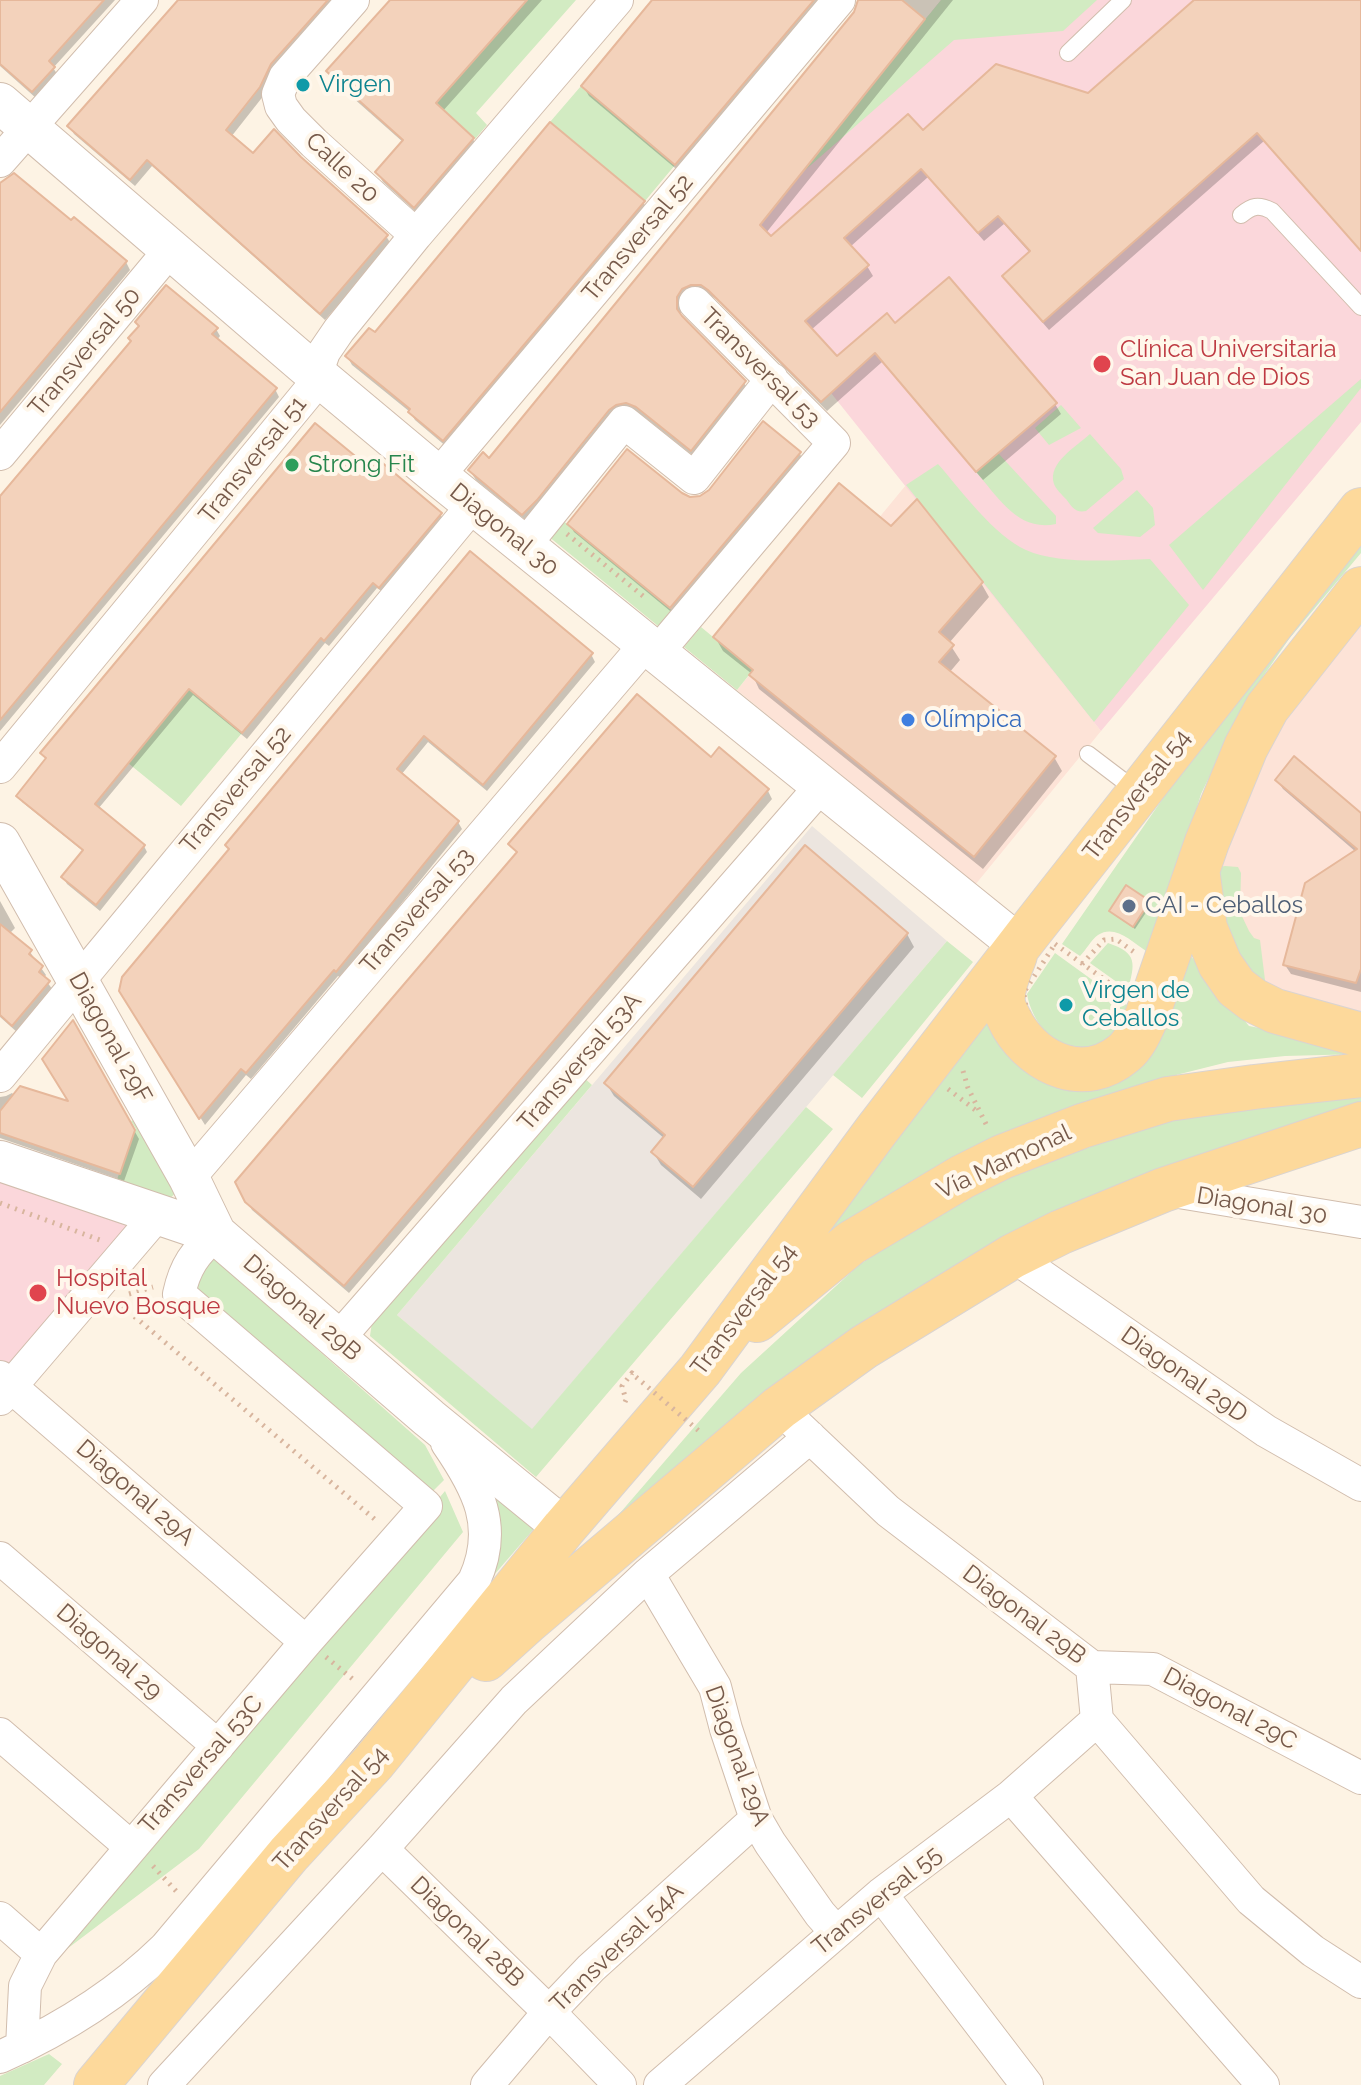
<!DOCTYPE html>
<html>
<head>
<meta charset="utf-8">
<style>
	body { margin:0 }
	canvas { display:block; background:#fdf3e4 }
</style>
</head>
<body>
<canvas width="1361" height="2085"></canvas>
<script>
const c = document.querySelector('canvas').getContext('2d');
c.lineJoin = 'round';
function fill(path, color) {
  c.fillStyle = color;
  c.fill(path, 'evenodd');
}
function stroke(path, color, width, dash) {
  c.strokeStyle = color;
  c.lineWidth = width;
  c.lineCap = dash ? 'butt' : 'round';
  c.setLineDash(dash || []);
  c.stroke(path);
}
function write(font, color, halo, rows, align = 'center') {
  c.font = font + ' Raleway,sans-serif';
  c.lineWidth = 8;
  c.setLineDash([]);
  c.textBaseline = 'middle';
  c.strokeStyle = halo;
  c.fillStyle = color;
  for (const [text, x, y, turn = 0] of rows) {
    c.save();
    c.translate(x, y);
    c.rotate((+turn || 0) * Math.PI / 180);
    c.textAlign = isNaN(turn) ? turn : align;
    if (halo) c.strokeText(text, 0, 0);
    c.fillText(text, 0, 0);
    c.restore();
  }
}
const commercial = new Path2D(`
	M906,485L1101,731L975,885L737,690Z
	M1361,613V1018L1296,1002L1233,960L1211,879L1282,716Z`);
const industrial = new Path2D(`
	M812,826L947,941L532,1430L397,1315Z`);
const medical = new Path2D(`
	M941,0H1361V422L1101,731L831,393L852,373L739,248Z
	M0,1177L127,1226L17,1370L0,1360Z`);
const green = new Path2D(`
	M527,0H576L476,113L487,125L475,139L436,104Z
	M941,0H1097L1063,31L954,40L796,178Z
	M581,86L675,165L645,201L550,122Z
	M1361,379V388L1203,590L1169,545Z
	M1061,405L1081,428L1049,445L1035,428Z
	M1090,434L1121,469L1124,479L1086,511C1075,513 1072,507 1066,499C1062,495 1056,489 1054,484C1047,463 1077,446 1090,434Z
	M998,453L1056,516V524C1018,532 999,498 976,472Z
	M938,464C961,490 994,536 1026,550C1059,565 1115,560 1150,559L1189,605L1094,722L906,485Z
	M1137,490L1153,508L1155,525L1140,537L1098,533L1093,528Z
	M561,519L676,614L663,630L548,536Z
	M1361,534V553L1289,639L1246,701L1201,794L1187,840L1146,951C1132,942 1115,924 1098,935C1091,940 1086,950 1080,956L1062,944L1218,719Z
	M701,627L753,670L737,690L684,647Z
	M116,661L173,708L189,689L242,733L181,806L128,763L158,727L101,680Z
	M1225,866L1238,867L1241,873L1240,912L1249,931L1254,938L1260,940L1266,988L1233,960L1213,868Z
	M947,941L973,962L862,1098L833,1075Z
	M1108,943C1138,953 1135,963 1128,990L1090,963Z
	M1184,948L1249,1026L1361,1048V1054L1285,1056L1228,1062L1168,1077L1055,1113L1013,1131L793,1263L990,1020L1045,1082L1063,1089H1082Z
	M1055,953L1127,1005C1122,1016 1117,1030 1108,1038C1073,1069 1033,1031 1027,994Z
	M582,1076L592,1085L397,1315L532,1429L806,1107L833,1129L536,1477L370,1336L372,1322Z
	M1361,1098V1110L1213,1151L607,1528L741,1373L859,1265L945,1209L1001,1181L1049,1162L1132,1132L1195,1114L1313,1099Z
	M136,1119L177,1192L169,1199L116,1182L136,1129L131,1121Z
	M212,1256L425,1445L444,1480L429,1495L188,1284Z
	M479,1487L539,1523L474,1598Z
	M445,1491L463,1532L199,1849L59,1955Z
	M49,2054L62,2064L44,2085H0V2076Z`);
const shadow = new Path2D(`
	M0,0H115L53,68L58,75L37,99L0,66Z
	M181,0H339L231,137L253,156L386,236L391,244L325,320L152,166L135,186L74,134L70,127Z
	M392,0H542L442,112L473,139L478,149L420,216L383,182L377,172L404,143L334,81L329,71Z
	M655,0H827L681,173L589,96L583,86Z
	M859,0H953L766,233L771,239L923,132L1088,96L1197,0H1361V251L1264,141L1049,330L1010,285L1004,276L1030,253L1004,224L984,241L928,177L850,247L867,266L873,276L811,330L836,359L895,326L949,280L1055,404L1061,414L983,480L882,362L827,411L716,299L708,294L681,308V319L744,383L750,392L697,459L643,416L633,412L529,523L476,480L470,471L489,461L855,13Z
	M0,186L71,223L126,262L130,270L0,425Z
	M643,202L648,210L448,448L415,420L410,412L352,365L347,356L375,335Z
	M216,329L220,336L217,340L275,389L279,397L0,731V499L132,342Z
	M764,424L800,454L804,462L675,615L574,532L569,524L681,495L692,499L702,497L710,491Z
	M371,472L440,514L444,520L384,593L377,588L329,646L325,643L247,739L193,695L98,809L144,846L147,852L100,911L67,884L63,877L84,852L22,802L19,796L47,761L42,754Z
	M891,529L981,583L989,597L949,643L960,660L949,673L1054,757L1062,771L983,869L759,689L752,674L723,651L715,637Z
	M470,554L591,654L595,662L487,791L428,742L401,775L458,822L462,829L341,978L338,976L251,1079L246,1075L205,1125L122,991Z
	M720,750L768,791L772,799L349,1293L252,1210L247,1201L518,854L511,844L711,760Z
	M1277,780L1361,815V992L1291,974L1285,965L1356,852L1283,789Z
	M0,901L15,928L9,934L30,952L46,975L44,978L53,990L18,1033L0,1017Z
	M1149,902L1151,905L1135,929L1113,914L1111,911Z
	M907,934L914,947L701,1199L661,1165L653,1152L665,1139L614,1096L606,1083Z
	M73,1023L139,1139L124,1181L0,1138V1097L6,1096L12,1093L15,1096L72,1105Z`);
const building = new Path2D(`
	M0,0H104L49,61L55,67L32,92L0,64Z
	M178,0H328L271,64L260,87L226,130L253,153L274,129L301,157L388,235L320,314L147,160L130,180L67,126Z
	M390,0H527L436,103L474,138L414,208L375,172L403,140L326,71Z
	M652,0H814L675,165L581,86Z
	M858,0H902L925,19L760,225L771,236L908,114L923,130L996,64L1088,93L1194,0H1361V251L1257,133L1043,322L1002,276L1030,251L998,216L978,233L921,169L844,238L869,265L805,321L837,356L887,313L895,323L949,277L1057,403L976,472L875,353L821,402L708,290L701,285H691L682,289L677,297V309L682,316L746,381L691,451L636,407L626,403L616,405L609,410L537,500L522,515L468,470L483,452L489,458L854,12Z
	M550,122L645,201L443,441L408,412L410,409L345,356L369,328L375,332Z
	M14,173L71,220L74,217L127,261L0,412V183Z
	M166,285L218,328L212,334L277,388L0,720V496L131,341L128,338L139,326L135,322Z
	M763,421L801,452L670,608L567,524L627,449L682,493L690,497L700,496L709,490Z
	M315,423L371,469L379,460L442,513L379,588L373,583L324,641L321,638L242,733L189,689L95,804L145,845L96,905L61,877L83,850L16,796L46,758L40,753Z
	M839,483L891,526L917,499L983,582L939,632L954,645L939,662L1056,756L974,857L749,675L753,670L713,637Z
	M470,551L593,653L483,785L424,736L397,769L459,821L336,972L334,970L246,1073L241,1069L199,1119L119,991L122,977L229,849L225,845Z
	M637,694L711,757L719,747L769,789L344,1286L245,1202L235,1182L517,852L508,844Z
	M1294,756L1361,813V969L1356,983L1283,965L1305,883L1357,849L1275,780Z
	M805,845L908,933L693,1187L651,1152L665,1135L604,1083Z
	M1126,885L1150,901L1133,927L1109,911Z
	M0,924L32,950L29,954L43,966L39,972L50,981L12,1026L0,1015Z
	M73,1020L135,1130L120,1174L0,1133V1111L20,1086L68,1101L42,1059Z`);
const path = new Path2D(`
	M567,534L643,596
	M1055,944L1133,1000C1127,1014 1122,1032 1109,1043C1072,1075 1025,1034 1024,992Z
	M1082,964L1104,940L1116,939L1134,952
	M963,1071L968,1088L988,1128
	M948,1089L978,1112
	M0,1203L100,1240
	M129,1294L153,1287
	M116,1301L378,1522
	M625,1402L626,1400L622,1386L632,1373L636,1377
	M326,1657L355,1681
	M153,1866L176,1891`);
const service = new Path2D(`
	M1068,53L1123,0
	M1241,215C1252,206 1258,204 1272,211L1361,307
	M1088,754L1138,792`);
const minor = new Path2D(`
	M353,0L285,77L278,94L281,106L291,120L314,143L416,235
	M0,161L142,0
	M0,454L170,250
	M438,476L839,0
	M524,546L624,422L694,478L772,379
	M656,654L834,443L695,303
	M0,767L311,389L324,352L339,330L416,235L617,0
	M0,1076L473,505
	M189,1178L646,644
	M1167,1190L1361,1222
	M1013,1256L1266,1431L1361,1485
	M338,1339L822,785
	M0,1377L306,1642
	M0,1399L158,1214
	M795,1423L888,1511L1092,1667L1097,1720L1251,1900L1313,1951L1361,1982
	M0,1558L218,1746
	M648,1574L715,1687L726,1729L756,1819L770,1843L820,1914L836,1932
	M1092,1667L1153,1669L1361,1778
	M0,1734L131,1847
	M1011,1796L1263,2085
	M382,1849L549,2012L620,2085
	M881,1894L1027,2085
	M0,1918L41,1954
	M22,2047L25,1986L41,1954L306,1642L426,1506L179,1294C185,1266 195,1253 216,1234
	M0,2057C60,2030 118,1994 165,1948L474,1581C499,1527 478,1488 447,1443
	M164,2085L382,1849L514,1700L648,1574L810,1437
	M487,2085L549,2012L591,1968L756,1819
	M660,2085L881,1894L1011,1796L1097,1720`);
const tertiary = new Path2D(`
	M0,103L305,365L438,476L1019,945
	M0,843L189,1178L216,1234
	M0,1161L216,1234L429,1418L564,1528`);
const primary = new Path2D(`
	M1198,876L1205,928L1220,964L1236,987L1253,1000L1275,1011L1361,1035
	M1015,955C1010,969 1001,988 1003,1003C1004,1010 1010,1020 1013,1026C1037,1065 1085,1086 1124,1053C1135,1044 1141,1029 1147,1016L1207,842L1246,747L1267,708L1361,589
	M757,1320L851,1243L962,1177L1002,1157L1082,1126L1168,1099L1254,1087L1361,1075
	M486,1659L528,1621L779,1408L864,1347L1013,1256L1061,1232L1163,1190L1361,1124
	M96,2085L288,1855L373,1763L564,1528L700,1370L876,1131L1027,935L1361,510`);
const pathBridge = new Path2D(`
	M636,1377L699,1431`);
const markers = [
	[303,85,8,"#0f9aa8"],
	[1102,364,10,"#e0444e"],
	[292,465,8,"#2e9e5b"],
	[908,720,8,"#3f7fe0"],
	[1129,906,8,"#5c6f8a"],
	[1066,1005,8,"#0f9aa8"],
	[38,1293,10,"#e0444e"]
];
const cultureNames = [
	["Virgen",319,85],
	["Virgen de",1082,991],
	["Ceballos",1082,1019]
];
const streetNames = [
	["Calle 20",342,168,43],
	["Transversal 52",638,238,-50],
	["Transversal 50",85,352,-50],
	["Transversal 53",760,368,45],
	["Transversal 51",253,460,-51],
	["Diagonal 30",504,530,39],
	["Transversal 52",236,790,-50],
	["Transversal 54",1137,795,-52],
	["Transversal 53",417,911,-49],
	["Diagonal 29F",110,1038,61],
	["Transversal 53A",580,1062,-49],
	["Vía Mamonal",1004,1162,-25],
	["Diagonal 30",1262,1206,9],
	["Diagonal 29B",302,1308,41],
	["Transversal 54",744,1310,-53],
	["Diagonal 29D",1184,1375,35],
	["Diagonal 29A",135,1493,41],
	["Diagonal 29B",1024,1615,37],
	["Diagonal 29",109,1652,41],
	["Diagonal 29C",1230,1709,28],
	["Diagonal 29A",737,1756,70],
	["Transversal 53C",201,1765,-49],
	["Transversal 54",331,1809,-48],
	["Transversal 55",877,1901,-39],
	["Diagonal 28B",467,1932,44],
	["Transversal 54A",617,1948,-44]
];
const healthNames = [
	["Clínica Universitaria",1120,350],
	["San Juan de Dios",1120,378],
	["Hospital",56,1279],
	["Nuevo Bosque",56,1307]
];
const leisureNames = [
	["Strong Fit",308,465]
];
const shopNames = [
	["Olímpica",924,720]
];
const serviceNames = [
	["CAI - Ceballos",1145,906]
];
fill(commercial, '#fde3d7');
fill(industrial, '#ece5df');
fill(medical, '#fbd7db');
fill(green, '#d2ebc2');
fill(shadow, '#0003');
fill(building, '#f3d2bb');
stroke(building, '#e6b89b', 2);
stroke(service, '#d1bdad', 18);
stroke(minor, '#d1bdad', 34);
stroke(tertiary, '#d1bdad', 42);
stroke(primary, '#dbd4d0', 46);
stroke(path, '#d8b59e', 5, [2, 6]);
stroke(service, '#fff', 16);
stroke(minor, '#fff', 32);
stroke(tertiary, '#fff', 40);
stroke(primary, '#fdd99b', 44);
stroke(pathBridge, '#d8b59e', 5, [2, 6]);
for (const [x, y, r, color] of markers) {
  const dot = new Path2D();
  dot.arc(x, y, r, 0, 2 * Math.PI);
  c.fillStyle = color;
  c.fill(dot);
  stroke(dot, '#fff7eb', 3);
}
write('24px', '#0d838f', '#fff7eb', cultureNames, 'left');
write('24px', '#765949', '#fff7eb', streetNames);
write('24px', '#be3a42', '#fff7eb', healthNames, 'left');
write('24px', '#27864d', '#fff7eb', leisureNames, 'left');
write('24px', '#366cbe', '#fff7eb', shopNames, 'left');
write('24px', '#4e5e75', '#fff7eb', serviceNames, 'left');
</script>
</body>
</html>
